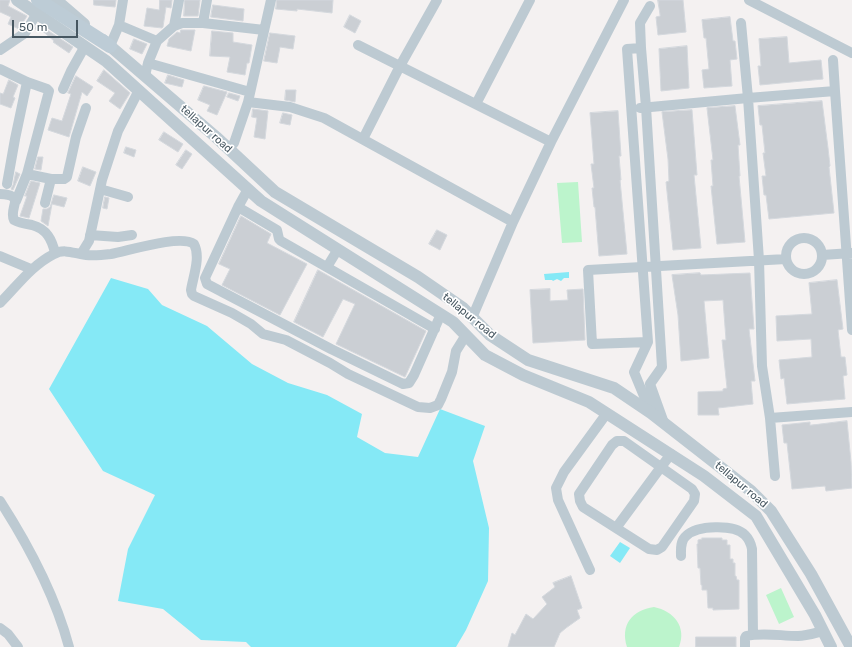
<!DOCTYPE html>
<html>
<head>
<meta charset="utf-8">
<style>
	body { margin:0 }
	#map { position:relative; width:852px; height:647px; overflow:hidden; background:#f4f1f1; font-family:Rubik,sans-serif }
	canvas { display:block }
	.scale { position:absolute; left:12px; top:20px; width:66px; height:18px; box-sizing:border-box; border:2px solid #475761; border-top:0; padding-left:5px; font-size:12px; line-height:14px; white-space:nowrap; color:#475761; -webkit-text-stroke:3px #fff; paint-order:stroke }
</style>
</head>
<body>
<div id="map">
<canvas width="852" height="647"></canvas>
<div class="scale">50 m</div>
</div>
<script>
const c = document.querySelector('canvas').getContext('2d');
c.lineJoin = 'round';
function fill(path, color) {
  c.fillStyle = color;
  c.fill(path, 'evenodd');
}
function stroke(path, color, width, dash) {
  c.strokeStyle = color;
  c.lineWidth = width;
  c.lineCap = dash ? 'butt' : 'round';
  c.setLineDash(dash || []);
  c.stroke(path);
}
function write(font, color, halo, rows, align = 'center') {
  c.font = font + ' Rubik,sans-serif';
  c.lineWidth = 3.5;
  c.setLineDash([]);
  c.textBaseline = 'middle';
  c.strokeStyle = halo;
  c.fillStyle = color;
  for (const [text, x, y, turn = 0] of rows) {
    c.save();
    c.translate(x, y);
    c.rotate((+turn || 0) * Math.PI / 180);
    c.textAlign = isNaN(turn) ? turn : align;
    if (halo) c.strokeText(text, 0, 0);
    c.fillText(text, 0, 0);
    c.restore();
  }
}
const green = new Path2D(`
	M578,182L582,242L562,243L557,183Z
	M781,588L794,617L779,624L766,595Z
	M654,607C674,611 687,627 679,647H627C620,625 632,610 654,607Z`);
const water = new Path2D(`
	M569,272V278H564L561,281L557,279L553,281L552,280H545L544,274Z
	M111,278L148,289L162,305L207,326L252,364L288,383L327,395L362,414L357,437L385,453L418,457L440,409L485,426L473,461L489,528L488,581L466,630L456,647H251L246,642L201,640L163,609L118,601L128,549L155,495L103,471L49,389Z
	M620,542L630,548L620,563L610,556Z`);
const building = new Path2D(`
	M0,0H10L8,6L27,16L19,29L8,24L11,17L0,12Z
	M94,0H116L115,7L94,5Z
	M160,0H172L171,8L166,7L163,27L162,28L144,26L147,8L159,10Z
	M185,0H200L198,16H184Z
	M277,0H333L332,13L297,9V11L276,9Z
	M658,0H683L686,32L658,35L656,17L660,16Z
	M213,5L244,9L243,21L211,17Z
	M350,15L361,21L355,33L344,27Z
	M730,17L733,41H735L737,59L730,60L732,86L704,88L702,70L709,69L706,38H704L702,20Z
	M38,24L73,47L69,53L53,42L54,41L39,28L38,30L35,29Z
	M181,30H195L191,51L167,46L169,39L177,32L180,33Z
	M212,31L233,33V42L252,45L249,63H247L245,75L227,72L230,57L210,56Z
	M270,33L295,36L293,49L280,47L277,63L264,61Z
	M787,37L789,63L821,60L823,79L760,85L758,66H761L759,39Z
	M134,39L147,44L142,54L130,49Z
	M687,46L689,88L661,91L659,49Z
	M104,70L130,93L120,109L109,101L115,93L97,81Z
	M168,75L184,80L182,87L165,83Z
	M76,76L93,87L87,96L82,92L69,137L48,130L52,118L62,121L71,94L68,93Z
	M9,80L18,85L13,97L15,98L11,108L0,104V93L3,94Z
	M204,86L227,92L217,115L207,111L210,105L198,100Z
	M286,90H296L295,102L285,100Z
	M229,93L240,96L238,101L227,97Z
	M822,101L828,148L830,166L829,167L834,213L769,219L766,195H764L762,176H766L763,153H765L762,125H760L758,106Z
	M735,106L740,145H738L740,176H739L745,242L717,244L711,186H713L711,160H713L707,108Z
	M253,109L268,111L265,139L254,137L257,118L252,117Z
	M692,110L697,175H694L701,248L673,250L666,182L669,181L668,159L662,112Z
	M618,111L621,156H619L621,180H620L627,254L599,256L595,207H594L592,188H594L591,164H594L590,113Z
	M283,113L292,115L290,125L280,123Z
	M164,132L183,144L178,152L159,140Z
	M126,147L136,150L134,157L124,153Z
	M186,150L192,154L182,169L176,165Z
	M38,157H43L41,170L35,169Z
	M83,167L96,172L90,186L78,181Z
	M16,172L20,174L13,190L11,189L13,185Z
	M31,181L40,183L29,218L20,216L27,196H25Z
	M54,195L67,198L64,207L52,204L48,226L41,221L43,209H47L50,207Z
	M105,197L109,198L107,209L103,208Z
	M241,216L271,234L267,243L307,264L280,315L222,285L230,269L219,264Z
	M437,230L447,235L440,250L429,244Z
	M318,270L426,331L405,377L336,344L355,304L343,299L323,337L294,322Z
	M700,273L701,275L750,273L754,329H749L755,381H751L753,404L718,408L719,415H698V392L723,391V389L727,388L722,340H726L723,300L704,301L709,358L681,361L678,315L672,275Z
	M837,280L843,329L838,330L841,357H845L847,375L843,376L845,399L787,404L784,378L781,379L779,360L812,357L811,339L777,341L776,316L812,314L809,283Z
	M550,289V301L568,300L567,290L583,289L585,340L533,343L530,290Z
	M847,421L851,462L852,488L826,491L825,486L792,489L787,443H784L782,425L810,422V425Z
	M702,538H722V540H727V545H730V559H733V563H735V576H736L737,580H739V609L713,610V608H708L707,590H702V585H701L700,568H698L697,544H698V540L702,539Z
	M571,576L582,608L577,610L580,618L566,628L560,633L554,647H508L512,633L515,635L526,614L533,619L547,604L542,597L555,587L553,583Z
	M696,637H736V647H696Z`);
const minor = new Path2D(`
	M749,0L852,53
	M650,6L640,23L641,48L646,107L662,367L650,384L664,423
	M203,23L207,0
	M119,25L157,41
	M174,26L179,0
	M358,45L551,142
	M110,46L119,25L123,0
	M641,48L627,49L648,342L634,372L651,413
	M0,50L25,33L37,13
	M833,60L835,91
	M148,63L250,92
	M0,69L27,82L47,89L49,91L27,174L16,201
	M145,76L148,63L157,41L174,26L182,23H203L264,30
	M63,89L71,71L85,46
	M248,102L290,107L324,118L513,222
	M476,104L530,0
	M640,108L748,98L741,23
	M363,139L400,66L437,0
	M228,149L234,143L248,102L271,0
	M27,174L51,179H64L67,177L76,137L86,108
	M7,184L15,139L27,82
	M100,189L128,197
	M248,189L238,207L205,278L207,284L331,349L403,384L409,383L414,375L441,314
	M0,194C27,195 8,208 14,220C19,223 26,224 32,225C47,229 52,240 55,253
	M45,203L51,179
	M238,207L277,230L279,239L281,241L435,329
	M90,235L118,237L132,235
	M786 256a18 18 0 1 1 36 0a18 18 0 1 1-36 0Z
	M81,254L89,241L102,180L118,131L139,90
	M822,255L852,253
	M0,256L31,269
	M327,267L338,249
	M0,303C17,286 32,265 54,254C65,248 75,254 86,255C94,256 103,255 111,254C128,251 180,234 194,244C201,257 193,277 191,290L192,294L194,296L232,313L251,324L263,334L286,340L330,363L348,374L418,407L430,408L438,405L441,399L452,372L456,351L466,335
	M472,318L513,222L551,142L624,0
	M648,342L592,344L588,270L786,259
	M770,418L852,412
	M775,476L770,418L762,366L759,260L748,98L835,91L852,330
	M0,501C29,546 55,595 69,647
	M616,528L649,549L657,550L662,547L694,501L695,494L692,489L624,441H617L612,445L579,494L580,501L583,507L616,528L661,467L671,454
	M681,556C681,550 680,541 686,536C697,525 734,524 745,535C749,539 751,544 752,549L753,635
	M590,570L558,500L556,488L564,472L607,413
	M0,628L8,634L18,647
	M745,647V638L746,636C763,632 781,636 798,636C806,636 815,633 823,631`);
const tertiary = new Path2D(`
	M17,0L106,61L261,201L453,322L485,355L523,375L589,402L704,476L756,516L815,615L831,647
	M56,0L84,24
	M103,40L216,137L275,192L418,277L463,308L490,335L528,360L614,388L651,413L751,491L771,511L811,574L851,647`);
const secondary = new Path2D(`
	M38,0L110,46`);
const streetNames = [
	["tellapur road",206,129,42],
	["tellapur road",469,316,39],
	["tellapur road",741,485,40]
];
fill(green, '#bcf4cc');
fill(water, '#85e9f6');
fill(building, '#cbcfd4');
stroke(building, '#d4d8dd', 1);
stroke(minor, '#bdcad2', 10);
stroke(tertiary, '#bdcad2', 12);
stroke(secondary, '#bdccd6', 14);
write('11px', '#475761', '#fff', streetNames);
</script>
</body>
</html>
